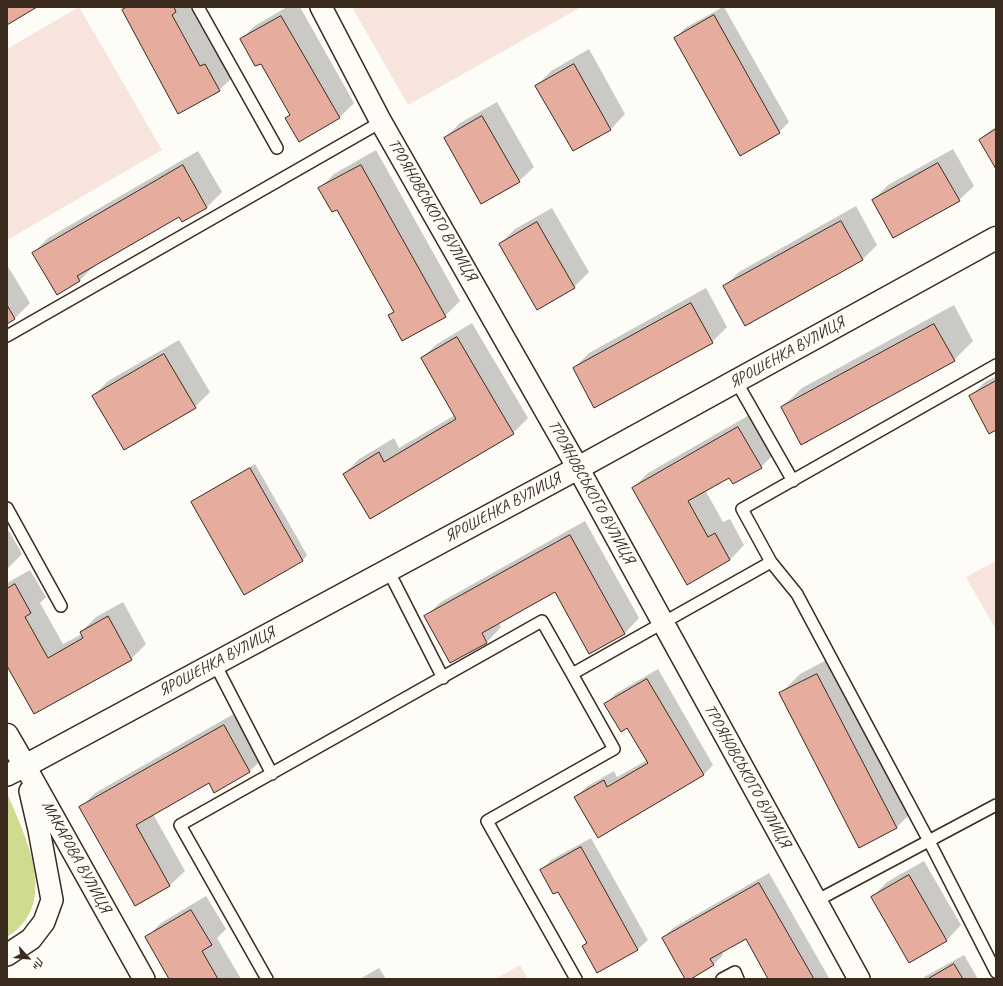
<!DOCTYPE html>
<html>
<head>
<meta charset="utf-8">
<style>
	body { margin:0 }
	#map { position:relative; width:1003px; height:986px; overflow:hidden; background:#fdfcf7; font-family:Caveat,sans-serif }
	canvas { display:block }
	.frame { position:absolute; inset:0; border:8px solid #3b2a1e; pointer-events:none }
	.north { position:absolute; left:8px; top:938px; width:40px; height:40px; -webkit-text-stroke:3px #fdfcf7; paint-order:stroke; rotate:117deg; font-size:11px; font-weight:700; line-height:16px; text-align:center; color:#3b2a1e }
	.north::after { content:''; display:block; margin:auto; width:14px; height:18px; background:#3b2a1e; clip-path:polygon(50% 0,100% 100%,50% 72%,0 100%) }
</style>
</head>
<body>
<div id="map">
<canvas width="1003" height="986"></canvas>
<div class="frame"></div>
<div class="north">Пн</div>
</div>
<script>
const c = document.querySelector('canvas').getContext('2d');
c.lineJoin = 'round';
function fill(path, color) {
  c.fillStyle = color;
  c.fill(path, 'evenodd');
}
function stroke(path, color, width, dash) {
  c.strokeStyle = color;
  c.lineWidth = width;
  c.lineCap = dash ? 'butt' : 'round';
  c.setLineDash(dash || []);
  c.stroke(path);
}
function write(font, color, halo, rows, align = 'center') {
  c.font = font + ' Caveat,sans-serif';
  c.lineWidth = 3;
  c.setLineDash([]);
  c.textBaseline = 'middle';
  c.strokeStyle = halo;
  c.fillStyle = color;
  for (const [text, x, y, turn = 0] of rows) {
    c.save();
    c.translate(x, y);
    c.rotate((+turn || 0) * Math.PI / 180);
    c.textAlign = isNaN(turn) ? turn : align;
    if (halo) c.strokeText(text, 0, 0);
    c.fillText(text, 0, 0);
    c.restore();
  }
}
const built = new Path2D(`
	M79,7L162,150L7,240V49Z
	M352,7H581L408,105Z
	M996,561V630L966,577Z
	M520,965L528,979H495Z`);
const green = new Path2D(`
	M7,793C25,836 61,904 7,937Z`);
const shadow = new Path2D(`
	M126,7H190L215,52L220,49L234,76L219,90L123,10Z
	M287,7H300L354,103L339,118H286L290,114L261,62L241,39L256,25Z
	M723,7H724L789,122L779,132L676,38L685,28Z
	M589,49L625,114L611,129L573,150L537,86L551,71Z
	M497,102L534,167L519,181L445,138L460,123Z
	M996,127V167L980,140L990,131Z
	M953,149L974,186L959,200H873L888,185Z
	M376,150L460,301L445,316H389L394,311L337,208L320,188L334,174Z
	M198,151L222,192L207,207L183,221L180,215L95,265L80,280L57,294L33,253L48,238Z
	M856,206L877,245L862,260L724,287L739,272Z
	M552,208L589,272L574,287L537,308L500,244L515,229Z
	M7,265L30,303L15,318L7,323Z
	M706,288L727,327L712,342L595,406L574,368L589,353Z
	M954,305L973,341L954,360L782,407L802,388Z
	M472,323L528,418L513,433L344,474L359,459L394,438L399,448L455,415L422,358L437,344Z
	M179,340L210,392L195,407L93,396L108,381Z
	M996,376V429L970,396L985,382Z
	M753,413L776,452L761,467L729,476L705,490L723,522L730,519L744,545L730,560L633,488L648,473Z
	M255,464L307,555L303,560L245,593L192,502L197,498Z
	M585,521L639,618L625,633L589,653L555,591L499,623L501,627L487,642L451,662L426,616L441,602Z
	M9,531L22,554L7,569V532Z
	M30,570L46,597L40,603L63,644L82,634L81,632L96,617L123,602L146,644L131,659L7,664V583Z
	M836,655L916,808L897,827L860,846L780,694L800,674Z
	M658,669L713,765L703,775L576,797L586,787L614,771L617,777L647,760L628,726L606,704L615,694Z
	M239,711L265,756L250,771L214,791L209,782L153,814L185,871L170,885L135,905L80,808L95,793Z
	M591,838L648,940L638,949L597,972L583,946L587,942L558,890L541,870L551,860Z
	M924,861L961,925L947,940L909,962L872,897L887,882Z
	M769,873L829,978L768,979L746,937L721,951L723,955L713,965L689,979H686L663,938L673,928Z
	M206,896L226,929L217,938L241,979H171L147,937L161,923Z
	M964,955L978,979H923L924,977Z
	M379,968L386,979H360Z`);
const building = new Path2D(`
	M7,7H37L7,25Z
	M127,7H174L176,12L172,15L200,66L205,64L220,91L178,114L122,10Z
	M714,15L780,133L740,156L674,38Z
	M281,16L340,118L299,142L285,118L290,115L261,64L255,66L240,39Z
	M574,64L611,130L573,151L535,86Z
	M482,116L520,182L481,204L444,138Z
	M996,129V169L979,140Z
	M938,163L960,201L893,238L872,200Z
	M183,165L207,208L182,222L179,217L77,276L80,281L57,295L32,253Z
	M361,165L446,317L402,341L388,315L394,312L337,210L332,212L318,188Z
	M841,221L863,260L745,326L723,286Z
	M537,222L575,288L537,310L499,244Z
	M691,303L713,343L594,408L573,368Z
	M7,305L15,319L7,324Z
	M934,324L955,361L801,445L781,407Z
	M457,337L514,434L370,519L343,474L379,452L384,462L456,419L421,358Z
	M164,354L196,408L124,450L92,396Z
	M996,381V430L989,434L969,396Z
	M738,427L762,468L733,484L729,478L688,501L708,537L715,533L730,560L687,585L632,488Z
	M250,468L303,561L244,595L191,502Z
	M570,535L625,634L589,654L555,592L482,633L487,643L450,663L424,616Z
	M15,584L31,613L25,617L48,658L83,638L80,632L108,616L132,660L34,714L7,666V589Z
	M817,674L897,828L859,848L779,693Z
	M647,679L704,775L598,838L574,797L604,780L607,787L648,763L627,728L621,732L604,704Z
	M224,725L250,772L214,793L209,783L136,825L170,886L135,906L79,807Z
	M581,847L638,950L597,973L582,946L587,943L558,892L553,894L540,870Z
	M909,875L947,941L909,963L871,897Z
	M759,883L814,979H768L746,939L710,959L714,965L691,979H685L662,938Z
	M191,910L212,945L202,951L218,979H169L145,937Z
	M954,964L963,979H928Z`);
const service = new Path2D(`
	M198,7L277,148
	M7,336L381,122
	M736,381L793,481
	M7,508L61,606
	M771,562L797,594L929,841L996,972
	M388,570L443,678
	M215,664L272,774
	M572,674L614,749L487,821L576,979
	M816,901L996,805
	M267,979L180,825L542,621L572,674L771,562L742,509L996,365
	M722,979L735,972L738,979`);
const minor = new Path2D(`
	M321,7L381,122L578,468L859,979
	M25,766L144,979
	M7,775L25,766
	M7,955L31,939L44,922L52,900L39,830L30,791`);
const tertiary = new Path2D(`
	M7,735L25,766L578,468L996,238`);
const streetNames = [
	["ТРОЯНОВСЬКОГО ВУЛИЦЯ",432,210,60],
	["ЯРОШЕНКА ВУЛИЦЯ",787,353,-29],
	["ТРОЯНОВСЬКОГО ВУЛИЦЯ",591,492,61],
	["ЯРОШЕНКА ВУЛИЦЯ",503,508,-28],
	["ЯРОШЕНКА ВУЛИЦЯ",217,662,-28],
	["ТРОЯНОВСЬКОГО ВУЛИЦЯ",747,776,61],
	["МАКАРОВА ВУЛИЦЯ",76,857,61]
];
fill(built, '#f6e4dd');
fill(green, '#cfdc90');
fill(shadow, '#0003');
fill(building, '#e6ad9f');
stroke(building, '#3b2a1e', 1);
stroke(service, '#3b2a1e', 14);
stroke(minor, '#3b2a1e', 24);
stroke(tertiary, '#3b2a1e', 25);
stroke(service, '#fdfcf7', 11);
stroke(minor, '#fdfcf7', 21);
stroke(tertiary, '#fdfcf7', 22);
write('16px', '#3b2a1e', '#fdfcf7', streetNames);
</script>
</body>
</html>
